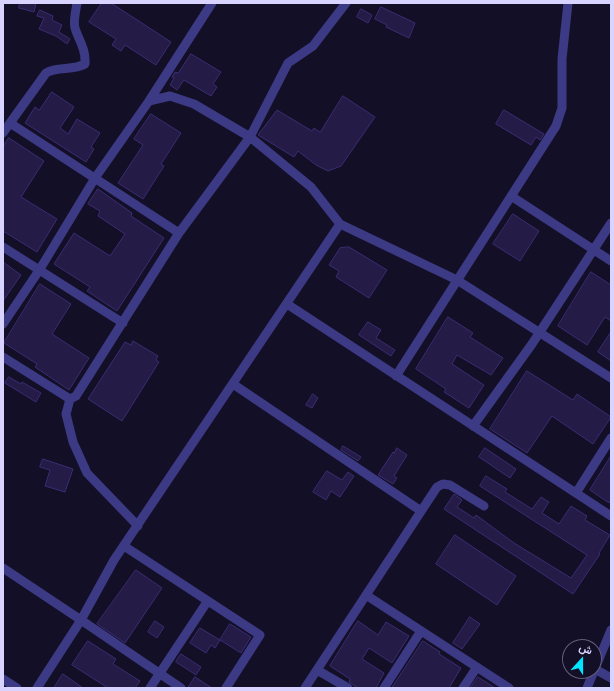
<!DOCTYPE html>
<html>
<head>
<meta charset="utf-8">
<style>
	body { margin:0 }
	#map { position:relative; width:614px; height:691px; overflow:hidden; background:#130f26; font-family:Arial,Vazirmatn,sans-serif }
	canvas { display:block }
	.frame { position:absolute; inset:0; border:4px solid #d9d4ff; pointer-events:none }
	.north { position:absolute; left:562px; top:639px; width:40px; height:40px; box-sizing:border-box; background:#130f26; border:1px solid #625e7d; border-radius:50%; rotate:21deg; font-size:11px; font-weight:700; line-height:16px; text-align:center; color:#d9d4ff }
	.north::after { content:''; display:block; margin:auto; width:14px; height:18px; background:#00e5ff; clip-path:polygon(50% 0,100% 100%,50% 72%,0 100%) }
</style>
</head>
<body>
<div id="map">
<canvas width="614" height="691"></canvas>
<div class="frame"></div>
<div class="north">ش</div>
</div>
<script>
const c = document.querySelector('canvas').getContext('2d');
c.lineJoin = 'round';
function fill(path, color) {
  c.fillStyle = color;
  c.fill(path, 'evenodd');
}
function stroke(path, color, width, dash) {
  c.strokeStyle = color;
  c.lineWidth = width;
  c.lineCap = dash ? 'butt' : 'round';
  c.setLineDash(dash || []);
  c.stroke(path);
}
const building = new Path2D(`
	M20,3H36L34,12L19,8Z
	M102,3H111L171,42L156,65L125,45L121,51L112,45L116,39L89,22Z
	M381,7L415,23L409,38L386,27L387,25L375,19Z
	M361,9L372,15L368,23L357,17Z
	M40,10L53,16L52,20L62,25L59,32L70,39L67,44L56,36L39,29L44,18L37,16Z
	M191,54L221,72L213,84L217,87L211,96L184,80L177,90L170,85L174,78L172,77L175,72L178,73Z
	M52,92L74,107L60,128L68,134L77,119L100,133L91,147L94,149L86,162L25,123L35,107L39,110Z
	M343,96L375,117L341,166L328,171L316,165L298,151L294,157L258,135L277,110L312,131L314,128L320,132Z
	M504,110L544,134L540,140L536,137L531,145L496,124Z
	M151,114L181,133L161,164L164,166L143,199L118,183L143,145L134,139Z
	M9,138L44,161L21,197L57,219L37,252L3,231V147Z
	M98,189L132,213L131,216L164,238L117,311L87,291L90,287L54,264L74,233L110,256L125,234L98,216L100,211L88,204Z
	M513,214L539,231L520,261L493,244Z
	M349,247L387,270L369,298L336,277L339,271L329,265L340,248Z
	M3,262L21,275L3,301Z
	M591,272L611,285V321L605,317L587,345L558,326Z
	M40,284L71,304L52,334L89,358L69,390L35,367L37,364L4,343Z
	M448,317L473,333L470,337L503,358L491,375L457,355L452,364L484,385L469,408L444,392L446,389L416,369Z
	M368,322L381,330L376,338L395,350L391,356L359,335Z
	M611,332V361L598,352Z
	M133,341L158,356L156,360L159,362L122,421L88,399L125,342L131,345Z
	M527,371L573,400L577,394L611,417L593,444L552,416L527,453L490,429Z
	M9,377L21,384L22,382L41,393L36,402L5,383Z
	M313,394L318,398L312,408L306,405Z
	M343,446L361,457L358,461L341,450Z
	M397,448L407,455L394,476L397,478L393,484L378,475L393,452L394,453Z
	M485,448L516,469L510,478L479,457Z
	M611,456V499L609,503L590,490Z
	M43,459L73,469L65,492L45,486L50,470L40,467Z
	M327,471L342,480L348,472L354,476L340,497L331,491L326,500L313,492Z
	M486,476L507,489L505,492L532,509L541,497L549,502L542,513L559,524L571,506L587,516L585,520L610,535L599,553L600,554L573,594L444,509L454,494L462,500L457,507L474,518L476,515L514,543L571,578L587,555L480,486Z
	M455,535L516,576L497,605L436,564Z
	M136,570L162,588L125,643L97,624Z
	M470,617L480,624L462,649L453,643Z
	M155,621L164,627L157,638L148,632Z
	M358,621L378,635L386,622L409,636L392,663L369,648L362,659L384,673L376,688H358L349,682L350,679L330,666Z
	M230,624L251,637L241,653L220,640Z
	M200,628L220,640L215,648L211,645L206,653L190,643Z
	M88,641L116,659L113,664L140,681L135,688H108L72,665Z
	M423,641L440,652L439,654L461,668L449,688H392Z
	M181,654L201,667L196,675L176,662Z
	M63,674L83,688H54Z
	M195,677L212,688H188Z
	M478,677L495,688H470Z`);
const minor = new Path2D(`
	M149,101L212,3
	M10,123L46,73C57,66 73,71 85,64C86,49 79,41 75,28C73,21 76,10 77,3
	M3,133L10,123L179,233
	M511,196L611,261
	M3,247L123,323
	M287,304L611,516
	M3,324L40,269L95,178L149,101L170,96L194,104L250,137L311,187L340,224L457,280L611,378
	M3,357L70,399
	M396,376L556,126L562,108V59L568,3
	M233,384L421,511
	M473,426L532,344L611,223
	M576,493L611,438
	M138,526L87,473L73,442L66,414L70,399L76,396L179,233L250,137L288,63L313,46L346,3
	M124,546L260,635L226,688
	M3,568L81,620L114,560L340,224
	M366,595L509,688
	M595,669L611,678
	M317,670L348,688
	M3,679L17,688
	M37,688L81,620L181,688
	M150,688L207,602
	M305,688L437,487L443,484L450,485L484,506
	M384,688L421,631
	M463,688L477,667
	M587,688L611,630`);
fill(building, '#241b47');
stroke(building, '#3b2d73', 1);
stroke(minor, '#3d3a85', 9);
</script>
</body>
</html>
